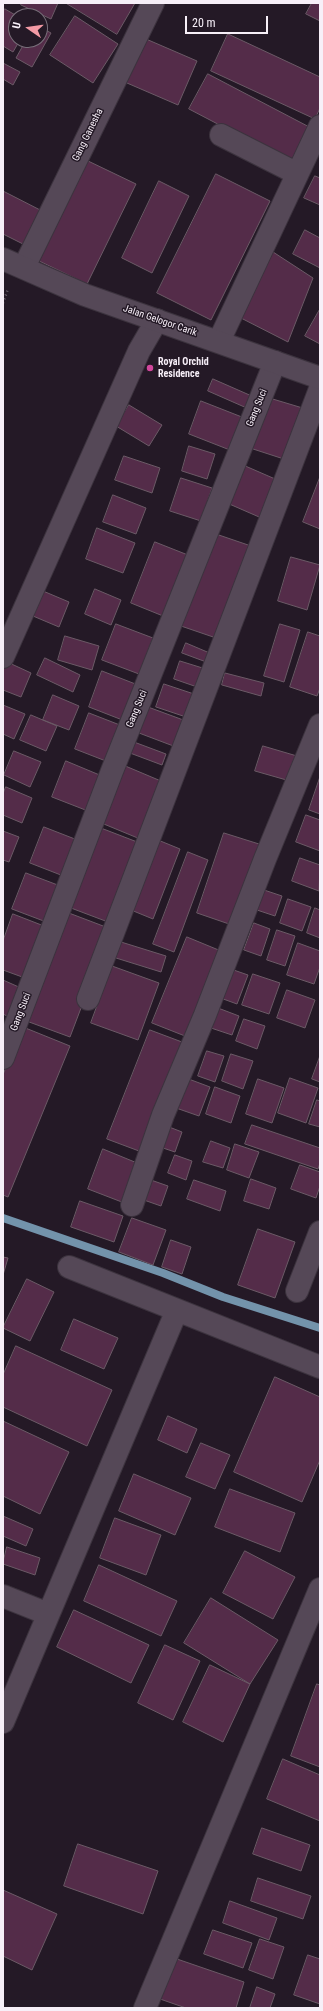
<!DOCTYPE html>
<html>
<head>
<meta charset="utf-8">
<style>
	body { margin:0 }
	#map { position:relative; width:323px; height:2011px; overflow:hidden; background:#241926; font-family:"Roboto Condensed",sans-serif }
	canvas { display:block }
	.frame { position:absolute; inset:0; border:4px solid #f7eff8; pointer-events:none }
	.north { position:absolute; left:8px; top:8px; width:40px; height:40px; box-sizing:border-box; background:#241926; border:1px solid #786f7a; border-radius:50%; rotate:283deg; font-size:11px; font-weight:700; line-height:16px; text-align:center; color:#f7eff8 }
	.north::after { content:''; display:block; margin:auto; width:14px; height:18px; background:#f49aa5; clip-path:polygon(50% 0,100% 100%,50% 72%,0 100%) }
	.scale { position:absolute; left:185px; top:16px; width:83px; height:18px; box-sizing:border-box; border:2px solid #f7eff8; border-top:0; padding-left:5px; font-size:12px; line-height:14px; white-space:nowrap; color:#f7eff8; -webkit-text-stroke:3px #241926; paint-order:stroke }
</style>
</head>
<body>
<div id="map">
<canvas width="323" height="2011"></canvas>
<div class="frame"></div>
<div class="north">U</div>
<div class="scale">20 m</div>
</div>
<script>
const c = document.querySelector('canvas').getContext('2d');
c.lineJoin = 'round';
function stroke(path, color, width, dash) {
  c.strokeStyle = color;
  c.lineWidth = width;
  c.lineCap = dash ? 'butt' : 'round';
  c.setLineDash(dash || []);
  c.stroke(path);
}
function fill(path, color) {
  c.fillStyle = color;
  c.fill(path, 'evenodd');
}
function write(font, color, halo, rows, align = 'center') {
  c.font = font + ' "Roboto Condensed",sans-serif';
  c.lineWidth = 3;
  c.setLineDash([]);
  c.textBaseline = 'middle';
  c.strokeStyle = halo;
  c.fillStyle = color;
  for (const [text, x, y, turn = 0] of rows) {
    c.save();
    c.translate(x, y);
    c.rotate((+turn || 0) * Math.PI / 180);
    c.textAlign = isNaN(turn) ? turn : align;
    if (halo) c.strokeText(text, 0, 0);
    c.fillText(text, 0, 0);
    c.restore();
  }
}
const stream = new Path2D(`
	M3,1218L163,1273L223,1297L320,1328`);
const building = new Path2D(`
	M22,3H58L51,19L21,5Z
	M66,3H135L117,34Z
	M312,3H320V21L306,14Z
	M5,9L17,16L16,40H20L13,52L3,46V12Z
	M75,16L118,44L93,83L50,55Z
	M40,27L51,33L32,67L16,58L26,40H40Z
	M228,34L320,77V108L315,119L211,71Z
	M146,39L197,61L178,105L127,83Z
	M3,63L20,72L13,85L3,79Z
	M208,74L315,130L296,165L189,109Z
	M86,160L136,184L87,284L37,260Z
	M216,174L270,201L211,320L157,293Z
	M315,176L320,178V205L304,198Z
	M159,181L189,196L152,273L122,258Z
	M3,191L46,213L29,247L3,234Z
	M305,230L320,238V268L293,254Z
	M270,250L313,278L288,342L237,316Z
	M320,309V344L305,336Z
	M213,379L254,397L249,409L208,391Z
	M266,397L306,409L290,461L250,448Z
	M201,401L247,419L235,452L189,434Z
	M129,405L162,425L149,446L116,426Z
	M189,446L215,454L207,479L182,471Z
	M124,456L160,468L152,493L115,480Z
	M243,465L282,482L266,520L227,503Z
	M320,477V529L303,522Z
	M181,478L212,488L201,521L170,511Z
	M113,495L146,508L136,534L103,522Z
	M97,528L135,543L123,573L86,559Z
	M210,532L254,547L222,640L178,625Z
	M155,542L193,557L168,618L131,603Z
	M291,557L320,565L307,610L278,601Z
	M95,589L121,600L111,625L85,614Z
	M43,591L69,602L59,627L33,616Z
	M116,624L153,638L139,674L102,660Z
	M280,624L300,630L284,682L264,676Z
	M308,632L320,636V688L317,696L290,687Z
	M65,636L99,646L92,670L58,660Z
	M186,643L212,654L209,663L182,653Z
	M45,658L80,675L73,692L37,675Z
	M5,661L31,673L21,697L3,690V666Z
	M180,661L209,670L203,689L174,679Z
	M102,671L138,685L125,721L89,707Z
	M225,673L264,683L261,696L222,685Z
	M164,684L194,694L186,717L156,707Z
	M53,695L79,706L69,730L43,720Z
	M3,705L25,714L14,739L3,734Z
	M148,707L186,721L176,747L139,733Z
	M89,713L125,727L111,763L75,749Z
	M31,715L57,726L46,751L20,740Z
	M134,742L166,754L162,765L130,753Z
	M263,746L297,756L290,781L255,771Z
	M14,751L41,762L30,787L4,775Z
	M66,761L102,776L88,811L52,797Z
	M123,765L168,784L145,841L99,822Z
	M320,777V814L309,810Z
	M6,787L32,798L22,823L3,815V794Z
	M306,815L320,820V851L296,842Z
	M93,825L145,845L116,925L63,905Z
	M44,827L80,841L66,877L30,863Z
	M3,831L19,837L9,862L3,860Z
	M224,833L259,844L232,925L197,913Z
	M158,840L180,849L153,919L131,910Z
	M188,852L208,860L174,952L153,944Z
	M300,858L320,865L319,891L292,881Z
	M26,873L63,887L49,923L12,909Z
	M264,890L282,896L275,916L257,910Z
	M288,899L311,907L302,931L280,923Z
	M315,908L320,910V938L307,933Z
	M61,910L111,929L70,1037L21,1019Z
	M13,914L44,926L25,978L3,970V941Z
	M254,923L270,929L261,956L244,950Z
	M277,930L295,936L285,966L267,960Z
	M187,937L221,951L185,1036L152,1023Z
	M121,942L166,956L161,972L116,958Z
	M298,943L320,951V967L314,984L287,975Z
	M112,966L159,983L138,1040L91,1023Z
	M225,967L248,975L237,1004L215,996Z
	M253,974L280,983L269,1014L242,1005Z
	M3,980L21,988L9,1017L3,1014Z
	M287,990L315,1000L305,1028L277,1018Z
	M218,1008L239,1016L232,1035L211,1028Z
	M244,1019L265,1026L257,1049L236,1041Z
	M23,1027L70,1046L8,1197L3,1195V1075Z
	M150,1030L182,1042L139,1151L107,1139Z
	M207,1051L224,1056L215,1082L198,1076Z
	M231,1054L253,1061L243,1089L222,1081Z
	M320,1056V1082L312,1079Z
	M186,1078L210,1087L199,1116L176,1108Z
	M290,1078L318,1088L306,1123L278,1113Z
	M258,1079L284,1088L272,1123L246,1114Z
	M215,1087L240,1096L231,1123L206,1114Z
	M317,1100L320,1101V1127L309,1124Z
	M164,1125L182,1132L175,1152L157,1146Z
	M252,1125L320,1148V1163L318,1169L245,1144Z
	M211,1141L230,1148L223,1168L203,1162Z
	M235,1144L259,1152L249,1178L227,1170Z
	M103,1149L142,1165L127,1204L88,1189Z
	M175,1155L192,1161L186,1180L168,1173Z
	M300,1165L320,1172V1186L316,1198L291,1189Z
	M148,1179L168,1186L161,1206L141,1199Z
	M251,1179L276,1188L269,1209L244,1201Z
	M194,1180L226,1191L220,1211L187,1199Z
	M80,1201L123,1216L114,1242L71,1227Z
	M132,1218L166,1230L153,1265L119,1252Z
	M258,1229L295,1242L275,1298L238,1285Z
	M171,1240L191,1247L182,1274L162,1267Z
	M3,1257L8,1258L3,1275Z
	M27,1279L54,1292L30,1341L3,1328Z
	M74,1319L118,1338L104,1369L61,1350Z
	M16,1346L112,1390L87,1446L3,1407V1375Z
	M275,1377L320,1397V1460L302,1502L234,1472Z
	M168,1416L197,1429L187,1453L158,1440Z
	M3,1421L69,1452L40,1514L3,1496Z
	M201,1443L230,1455L215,1489L186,1477Z
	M134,1474L191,1498L175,1535L119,1511Z
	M230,1489L295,1513L280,1552L215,1527Z
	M3,1516L33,1529L26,1546L3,1536Z
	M115,1518L161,1535L146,1575L100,1558Z
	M7,1547L40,1558L35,1575L3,1564Z
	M245,1551L295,1577L273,1619L223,1593Z
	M99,1565L177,1601L161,1636L84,1601Z
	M211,1598L278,1640L250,1684L184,1643Z
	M74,1610L149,1645L131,1683L57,1647Z
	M165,1645L200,1661L173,1720L138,1703Z
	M210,1665L250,1684L223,1742L183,1722Z
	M317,1684L320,1685V1767L291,1756Z
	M283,1759L320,1775V1821L267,1799Z
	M262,1828L310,1845L301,1871L253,1854Z
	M78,1844L158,1871L143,1914L64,1886Z
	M258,1878L311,1896L303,1919L251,1901Z
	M3,1890L57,1914L32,1970L3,1956Z
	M230,1901L277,1918L269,1940L223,1923Z
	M213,1930L252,1943L243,1968L204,1954Z
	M260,1939L284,1947L273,1979L249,1970Z
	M308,1955L320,1959V2004L294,1995Z
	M174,1958L244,1982L236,2008H186L160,1999Z
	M257,1987L275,1994L270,2008H250Z`);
const path = new Path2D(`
	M3,303L8,289`);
const street = new Path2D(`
	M221,135L296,173
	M24,267L153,3
	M219,341L320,126
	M3,657L139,351L157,320
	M88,999L320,389
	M3,1058L112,771L275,362
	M132,1205L163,1115L205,1015L265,859L320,725
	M69,1267L320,1367
	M297,1291L320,1232
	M3,1596L48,1614
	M3,1722L177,1310
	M145,2008L320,1589`);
const secondary = new Path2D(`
	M3,259L85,295L320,378`);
const markers = [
	[150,368,4,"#d1479c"]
];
const streetNames = [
	["Gang Ganesha",88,135,-64],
	["Jalan Gelogor Carik",160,321,19],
	["Gang Suci",257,408,-68],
	["Gang Suci",137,709,-68],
	["Gang Suci",21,1012,-69]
];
const poiNames = [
	["Royal Orchid",158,362],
	["Residence",158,374]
];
stroke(stream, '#7393ab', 8);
fill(building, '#542c49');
stroke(building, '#6b5a66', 1);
stroke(street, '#3c333e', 24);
stroke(secondary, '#3c333e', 24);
stroke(path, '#6c626e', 2.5, [1, 3]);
stroke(street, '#554857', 22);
stroke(secondary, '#554857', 22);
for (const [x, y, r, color] of markers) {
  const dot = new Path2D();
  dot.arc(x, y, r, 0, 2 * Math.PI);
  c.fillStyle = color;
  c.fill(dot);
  stroke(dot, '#241926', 1.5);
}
write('10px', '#f7eff8', '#241926', streetNames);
write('bold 10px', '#f7eff8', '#241926', poiNames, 'left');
</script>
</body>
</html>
